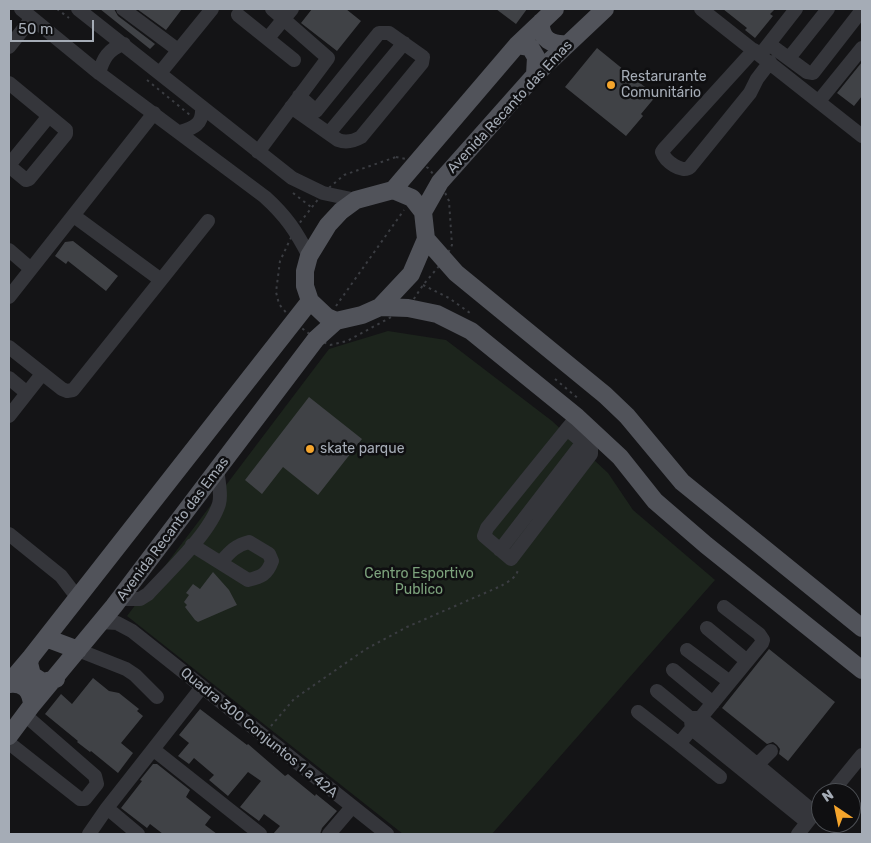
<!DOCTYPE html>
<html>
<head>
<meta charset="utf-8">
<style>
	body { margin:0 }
	#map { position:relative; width:871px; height:843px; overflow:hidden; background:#141416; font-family:Rubik,sans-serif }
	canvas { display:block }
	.frame { position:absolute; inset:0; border:10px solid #a5acb6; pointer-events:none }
	.north { position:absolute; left:811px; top:783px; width:50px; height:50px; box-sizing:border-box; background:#0f0f11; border:1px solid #4b4e53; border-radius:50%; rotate:326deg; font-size:14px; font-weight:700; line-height:20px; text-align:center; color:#a5acb6 }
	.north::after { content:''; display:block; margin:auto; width:18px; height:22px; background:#f5a52c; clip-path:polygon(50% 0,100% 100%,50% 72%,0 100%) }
	.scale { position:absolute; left:10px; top:20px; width:84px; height:22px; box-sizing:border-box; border:2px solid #a5acb6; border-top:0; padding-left:6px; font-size:15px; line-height:18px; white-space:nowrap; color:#a5acb6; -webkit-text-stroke:4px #0f0f11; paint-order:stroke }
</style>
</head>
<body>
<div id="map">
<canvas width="871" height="843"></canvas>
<div class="frame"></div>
<div class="north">N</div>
<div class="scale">50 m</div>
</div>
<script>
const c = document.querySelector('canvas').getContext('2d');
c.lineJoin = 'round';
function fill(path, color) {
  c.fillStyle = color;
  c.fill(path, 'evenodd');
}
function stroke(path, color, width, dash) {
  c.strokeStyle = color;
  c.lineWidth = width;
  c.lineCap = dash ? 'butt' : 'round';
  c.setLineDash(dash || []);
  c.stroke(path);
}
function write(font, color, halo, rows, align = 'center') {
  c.font = font + ' Rubik,sans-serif';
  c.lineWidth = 5;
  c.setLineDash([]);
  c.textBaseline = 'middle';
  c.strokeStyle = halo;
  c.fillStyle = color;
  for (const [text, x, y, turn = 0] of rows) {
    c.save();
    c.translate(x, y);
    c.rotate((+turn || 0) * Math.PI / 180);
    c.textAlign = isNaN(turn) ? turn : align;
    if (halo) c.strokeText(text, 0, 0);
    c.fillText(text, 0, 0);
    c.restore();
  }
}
const green = new Path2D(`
	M388,331L446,340L552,421L608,473L633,510L715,580L492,834H403L127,616L329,349Z`);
const building = new Path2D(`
	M100,9H114L118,16L155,44L150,49Z
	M137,9H182L166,30Z
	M312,9H346L361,21L337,51L301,23Z
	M496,9H527L516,24Z
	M723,9H775L770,14L773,16L755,38L745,30L747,28Z
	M597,48L656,96L641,114L643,116L626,136L565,87Z
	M862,62V96L854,106L837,93Z
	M73,241L118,276L106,291L68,261L66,264L55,256L65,242Z
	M309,397L362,439L318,495L283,467L262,494L245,480Z
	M213,572L229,590L237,605L198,622L195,620L185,607L187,605L184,602L189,595L186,593L193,584L200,589Z
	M769,649L835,702L788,761L779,754L780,749L777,745L773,742L767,744L722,708Z
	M93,678L109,691L119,693L139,709L137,711L143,716L121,743L133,753L118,773L91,751L90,752L77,742L78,741L45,714L61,694L72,704Z
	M200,709L247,745L248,744L285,776L288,774L315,796L316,794L337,811L322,828L320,834H273L280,826L264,814L259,821L240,807L261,781L248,772L228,796L209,780L214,775L194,758L189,764L178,756L189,743L179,735Z
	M153,764H157L190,790L186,797L211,817L205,825L217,834H163L150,824L147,828L121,808L142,781L140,780Z`);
const path = new Path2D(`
	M57,9L69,18
	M147,80L190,115
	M396,157L417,161L428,168L440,182L449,201L452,245L445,259L423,285L408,308L347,341L330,345L316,339L294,322L279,304L276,292L280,261L295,229L323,193L344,175Z
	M293,193L311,207
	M423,285L449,298L470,313
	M336,306L404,210
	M555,379L580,400
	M271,726L294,699L366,649L407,627L501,586C507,582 517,578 518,569`);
const minor = new Path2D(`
	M21,9L99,73L265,197C286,216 296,231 309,256
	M78,9L292,178L323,193L356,200
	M123,9L178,50
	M701,9L862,136
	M238,15L294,60
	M268,38L292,9
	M769,44L807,72L813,73L862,10
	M9,47L32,18
	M754,50L664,149L662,152C665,161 682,174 690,167L750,93L757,79L770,62
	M764,50L796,9
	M789,58L828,9
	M99,73C103,59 108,49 124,44
	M160,73L212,9
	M9,83L66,130V134L29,179L26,180L9,166
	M819,101L862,48
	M291,107L338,140C346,143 354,141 361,137L422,63L423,57L389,33H379L316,111L299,96
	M180,132C194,128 203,124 202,108
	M329,133L404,43
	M258,152L328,58L272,9
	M9,165L49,116
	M9,250L31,269
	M161,280L208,221
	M9,297L154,113
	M9,347L62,389L67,391L73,390L161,280L74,216
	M9,378L27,393
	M9,416L42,374
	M567,429L591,449V454L511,559L484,536L487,528L567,429L577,417
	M9,534L61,576L77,597
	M192,545L248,580C261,577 267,575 272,561L269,554L249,542C236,545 230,552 221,562
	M500,550L583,442
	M120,599H140L148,594C169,571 210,533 219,504C222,494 218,479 217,469
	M101,622L117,623L132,631L387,834
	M707,628L747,661
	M78,650L126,669L135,675L157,697
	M687,650L730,682
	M673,670L713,703
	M657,691L690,718H701L815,813
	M638,712L679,744L762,643L763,640L759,634L724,607
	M691,721L692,729L807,822
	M9,743L80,799H85L97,784L95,776L25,715
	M679,744L720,777
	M154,750L260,834
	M752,770L771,751
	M831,793L862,755
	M107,808L138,834
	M89,834L107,808L202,687
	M329,834L352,807
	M798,834L821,805`);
const major = new Path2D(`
	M541,22C540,40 552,45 567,44
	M517,45L530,47L536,57L535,75
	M393,190L412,198L423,212L426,239L411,274L380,307L362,315L336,321L327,317L310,301L305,286V271L309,256L328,225L341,211L356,200Z
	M393,190L517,45L555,9
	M423,212L440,182L535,75L605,9
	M426,239L456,273L605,395L627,416L682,482L862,628
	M380,307L408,308L437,314L471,331L577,417L620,457L655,501L706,545L862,670
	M46,638L78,650
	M31,657L29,663L32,675L43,682L56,679
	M9,683L31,657L310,301
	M9,684C24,682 31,691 32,705
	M9,736L32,705L114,606L316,339L336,321`);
const markers = [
	[611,85,5,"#f5a52c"],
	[310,449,5,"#f5a52c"]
];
const poiNames = [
	["Restarurante",621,77],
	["Comunitário",621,93],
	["skate parque",320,449]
];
const streetNames = [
	["Avenida Recanto das Emas",510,107,-47],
	["Avenida Recanto das Emas",173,529,-53],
	["Quadra 300 Conjuntos 1 a 42A",259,733,39]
];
const parkNames = [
	["Centro Esportivo",419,574],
	["Publico",419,590]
];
fill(green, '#1c241c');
fill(building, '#404246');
stroke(path, '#3b3d42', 2, [2.5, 4]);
stroke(minor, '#35363b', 14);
stroke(major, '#51535a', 18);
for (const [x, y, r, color] of markers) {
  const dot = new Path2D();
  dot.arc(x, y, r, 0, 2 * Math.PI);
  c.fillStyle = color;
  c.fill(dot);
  stroke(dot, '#0f0f11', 2);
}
write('14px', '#a5acb6', '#0f0f11', poiNames, 'left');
write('14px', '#a5acb6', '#0f0f11', streetNames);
write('14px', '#7ca27c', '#0f0f11', parkNames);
</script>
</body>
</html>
